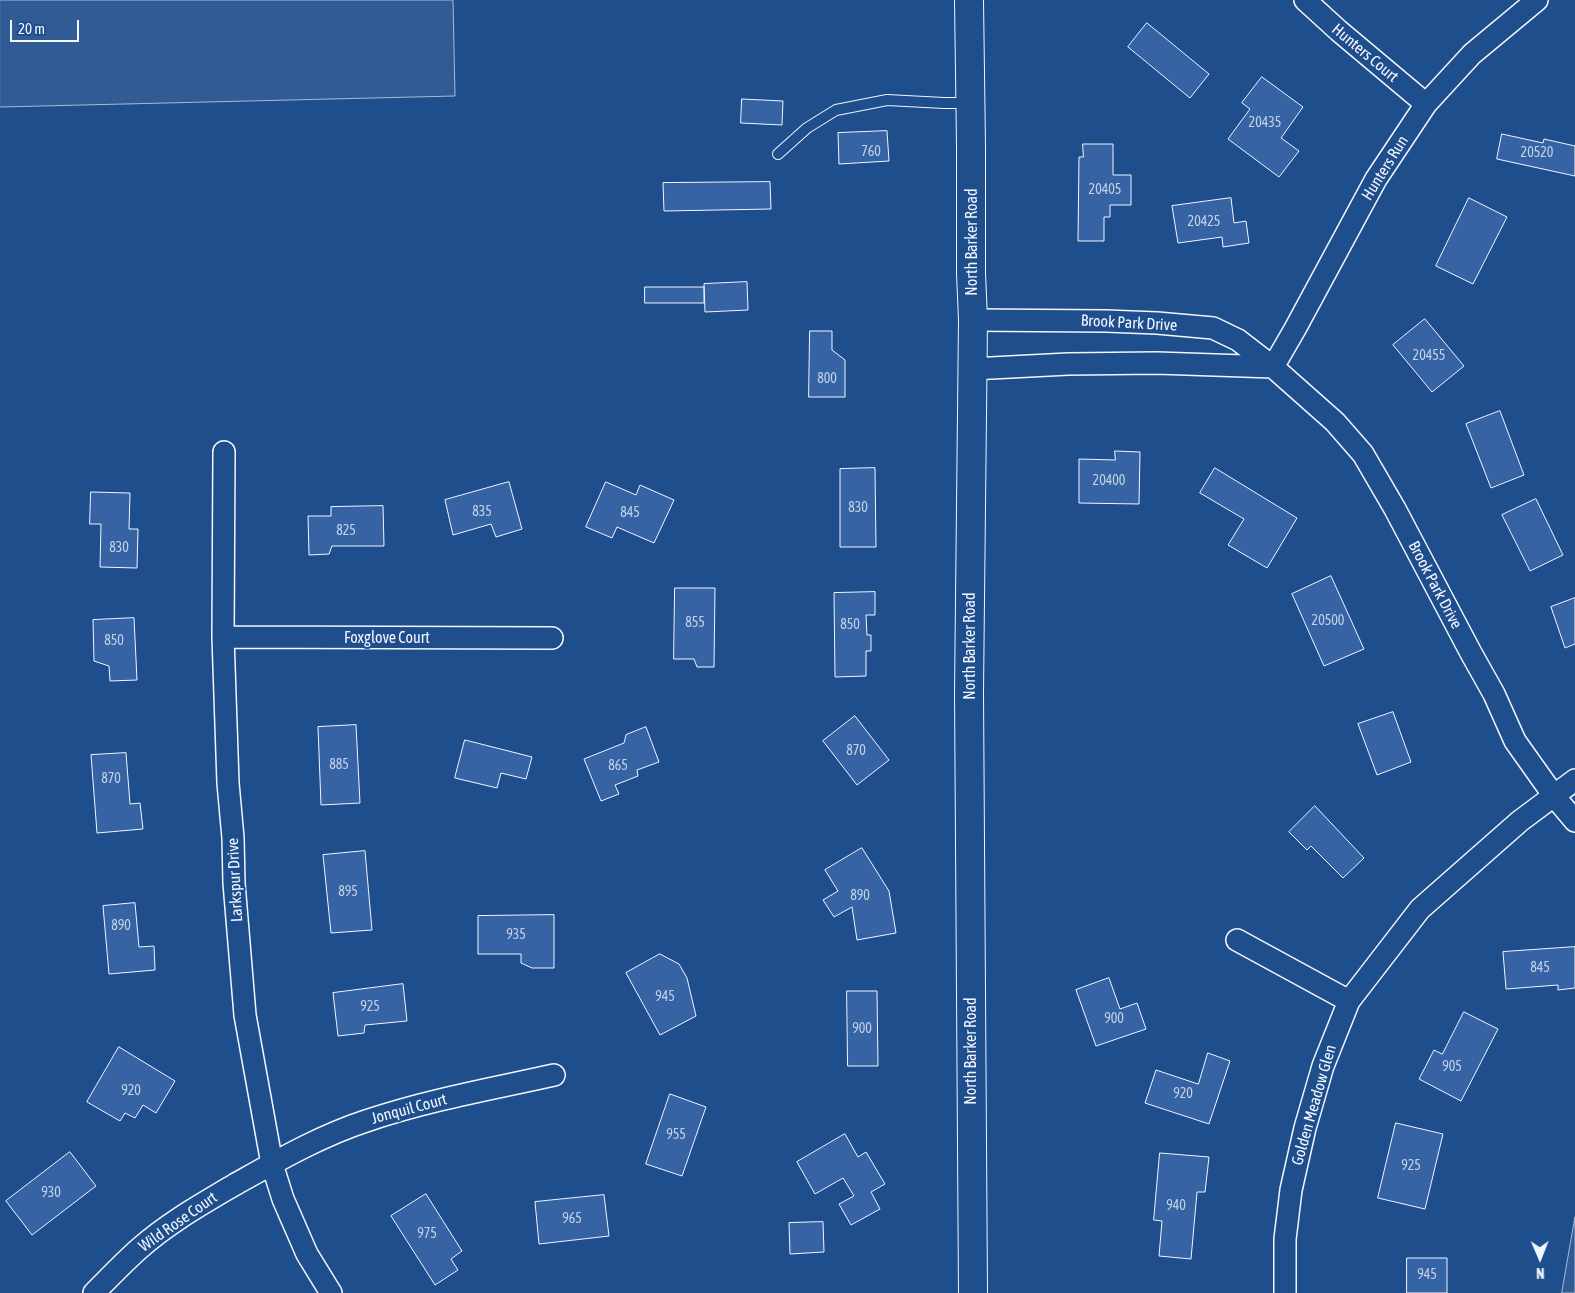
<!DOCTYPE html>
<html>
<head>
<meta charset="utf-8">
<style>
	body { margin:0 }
	#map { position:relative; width:1575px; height:1293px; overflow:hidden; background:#1f4e8c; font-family:"Asap Condensed",sans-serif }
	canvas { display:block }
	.north { position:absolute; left:1515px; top:1233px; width:50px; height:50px; -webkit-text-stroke:4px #1f4e8c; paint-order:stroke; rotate:179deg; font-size:14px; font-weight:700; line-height:20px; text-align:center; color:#f2f6ff }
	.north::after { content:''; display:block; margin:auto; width:18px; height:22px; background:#f2f6ff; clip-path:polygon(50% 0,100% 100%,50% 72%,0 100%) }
	.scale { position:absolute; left:10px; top:20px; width:69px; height:22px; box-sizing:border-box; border:2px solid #f2f6ff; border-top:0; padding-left:6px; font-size:15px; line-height:18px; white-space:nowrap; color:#f2f6ff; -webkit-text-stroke:4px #1f4e8c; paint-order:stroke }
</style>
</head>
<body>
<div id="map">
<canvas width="1575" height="1293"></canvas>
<div class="north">N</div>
<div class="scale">20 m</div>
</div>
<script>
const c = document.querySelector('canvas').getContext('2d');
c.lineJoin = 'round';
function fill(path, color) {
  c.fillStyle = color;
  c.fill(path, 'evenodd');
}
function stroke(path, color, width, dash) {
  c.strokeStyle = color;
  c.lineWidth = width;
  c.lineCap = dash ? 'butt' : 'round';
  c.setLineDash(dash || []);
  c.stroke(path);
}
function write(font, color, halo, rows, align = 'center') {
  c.font = font + ' "Asap Condensed",sans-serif';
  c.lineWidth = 4;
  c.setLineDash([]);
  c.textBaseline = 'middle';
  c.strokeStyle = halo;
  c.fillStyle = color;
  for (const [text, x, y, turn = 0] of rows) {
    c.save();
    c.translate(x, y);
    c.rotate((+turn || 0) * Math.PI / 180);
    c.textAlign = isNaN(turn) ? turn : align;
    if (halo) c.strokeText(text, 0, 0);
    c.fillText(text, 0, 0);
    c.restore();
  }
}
const built = new Path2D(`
	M0,0H453L455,96L0,107Z
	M1575,1217V1293H1562Z`);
const building = new Path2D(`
	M1147,23L1209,74L1190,98L1128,47Z
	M1262,77L1303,107L1281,138L1299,151L1279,177L1228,139L1250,109L1242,103Z
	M742,99L783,101L782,125L741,123Z
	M887,131L889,161L839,164L838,133Z
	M1502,134L1543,143L1544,139L1575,146V176L1497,159Z
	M1083,144H1113V175H1131V205H1110V217H1104V241H1078L1079,157H1083Z
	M770,182L771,209L664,211L663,183Z
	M1231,198L1234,223L1246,221L1249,243L1223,247L1222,237L1178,243L1172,206Z
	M1469,198L1507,217L1473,284L1436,266Z
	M747,282L748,310L705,312L704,284Z
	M645,287H704V303H645Z
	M1425,319L1464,366L1432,392L1393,345Z
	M810,331H832V350L845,360V397H809Z
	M1500,411L1524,475L1491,488L1466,424Z
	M1115,451L1140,452L1139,504L1079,503V459L1115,460Z
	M875,468L876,547H840V469Z
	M1215,468L1297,518L1267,568L1228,545L1244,519L1200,493Z
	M509,482L522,529L496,537L491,524L453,535L445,500Z
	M606,482L636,495L640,485L674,500L654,543L617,527L612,538L586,527Z
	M91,492L130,493L129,529H138L137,568L100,567L101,524H90Z
	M1536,499L1563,555L1530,571L1502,515Z
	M383,506L384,546H332L329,554L309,555L308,516H331V507Z
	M1331,576L1364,649L1324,666L1292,594Z
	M675,588H715L714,667H697L694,659H674Z
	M875,592V615H866L867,635H871V651H866V676L835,677L834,593Z
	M1575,598V644L1565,648L1551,607Z
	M134,618L137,680L110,681L109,666L94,661L93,620Z
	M1393,712L1411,762L1377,775L1358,724Z
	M855,716L889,760L857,785L823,741Z
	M356,725L360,803L321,805L318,727Z
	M646,727L659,762L637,770L638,776L615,785L619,794L601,801L584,759L624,743L626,735Z
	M465,740L532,757L526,779L501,773L497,788L455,778Z
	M126,753L130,804L140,803L143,829L97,833L91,755Z
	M1315,806L1364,858L1343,878L1311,846L1307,850L1289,832Z
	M862,848L889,891L896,933L857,940L852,907L834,917L823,900L838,891L825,870Z
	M365,851L372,930L331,933L323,855Z
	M135,903L139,947L154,946L155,970L109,974L103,906Z
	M554,915V968H532L521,963V954H478V916Z
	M1575,947V988L1558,990V985L1506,989L1503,952Z
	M660,954L679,964L687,978L696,1016L660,1035L626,973Z
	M1109,978L1120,1009L1137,1003L1146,1029L1096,1046L1076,990Z
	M403,984L407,1021L365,1025L364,1033L338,1036L333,993Z
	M847,991H877L878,1066H848Z
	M1464,1012L1498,1029L1461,1101L1419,1079L1434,1050L1442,1054Z
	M119,1047L175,1081L156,1113L143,1105L135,1118L125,1113L120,1121L87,1102Z
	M1208,1053L1230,1061L1209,1124L1145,1103L1156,1070L1198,1084Z
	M670,1094L706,1107L682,1176L646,1164Z
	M1396,1123L1443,1134L1425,1209L1378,1198Z
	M845,1134L858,1157L866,1152L885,1184L871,1192L880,1209L851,1225L839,1204L854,1196L843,1178L815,1194L797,1162Z
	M70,1152L96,1186L32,1235L6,1201Z
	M1160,1153L1209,1157L1205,1192H1197L1191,1259L1159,1256L1162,1221L1154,1220Z
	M426,1194L462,1251L451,1259L458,1270L435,1285L391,1216Z
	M604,1195L609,1236L539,1244L535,1202Z
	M823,1222L824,1252L790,1254L789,1223Z
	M1407,1258H1447V1293H1407Z`);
const service = new Path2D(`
	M778,154L807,128L836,110L887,100L944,103H970`);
const minor = new Path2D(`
	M1305,0L1339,31L1426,104
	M973,320L1106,321L1157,323L1213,328L1238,340L1273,367L1335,422L1363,454L1395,509L1471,653L1494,694L1515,741L1554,796L1575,821
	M1273,367L1295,329L1376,179L1426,104L1472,54L1537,0
	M972,369L1068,364L1157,363L1273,367
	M224,452L223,637L228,783L233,838L234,883L245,1015L272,1164L283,1199L307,1254L331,1293
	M223,637L552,638
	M1237,940L1349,1001
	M94,1293C109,1278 124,1262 140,1248C168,1223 202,1204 234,1185C277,1161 320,1136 366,1121C428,1100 491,1089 554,1075
	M1285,1293V1239L1291,1190L1305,1128L1323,1066L1349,1001L1420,909L1520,821L1575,780`);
const secondary = new Path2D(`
	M969,0L971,146V273L973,320L969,692L973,1293`);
const numberNames = [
	["20435",1265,123],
	["760",871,152],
	["20520",1537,153],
	["20405",1105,190],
	["20425",1204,222],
	["20455",1429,356],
	["800",827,379],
	["20400",1109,481],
	["830",858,508],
	["835",482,512],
	["845",630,513],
	["825",346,531],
	["830",119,548],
	["20500",1328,621],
	["855",695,623],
	["850",850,625],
	["850",114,641],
	["870",856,751],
	["885",339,765],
	["865",618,766],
	["870",111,779],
	["895",348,892],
	["890",860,896],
	["890",121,926],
	["935",516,935],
	["845",1540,968],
	["945",665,997],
	["925",370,1007],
	["900",1114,1019],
	["900",862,1029],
	["905",1452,1067],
	["920",131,1091],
	["920",1183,1094],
	["955",676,1135],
	["925",1411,1166],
	["930",51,1193],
	["940",1176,1206],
	["965",572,1219],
	["975",427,1234],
	["945",1427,1275]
];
const streetNames = [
	["Hunters Court",1365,53,40],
	["Hunters Run",1385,168,-58],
	["North Barker Road",972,242,-90],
	["Brook Park Drive",1129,323,3],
	["Brook Park Drive",1435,585,62],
	["Foxglove Court",387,638],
	["North Barker Road",970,646,-90],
	["Larkspur Drive",235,880,-93],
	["North Barker Road",971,1051,-90],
	["Golden Meadow Glen",1314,1105,-74],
	["Jonquil Court",409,1109,-15],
	["Wild Rose Court",178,1222,-35]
];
fill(built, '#305b95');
stroke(built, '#a8bbd7', 1);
fill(building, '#3563a3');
stroke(building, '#f2f6ff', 1);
stroke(service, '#f2f6ff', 12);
stroke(minor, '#f2f6ff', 24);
stroke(secondary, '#f2f6ff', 30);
stroke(service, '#1f4e8c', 10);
stroke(minor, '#1f4e8c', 21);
stroke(secondary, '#1f4e8c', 28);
write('14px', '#c3d1e8', null, numberNames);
write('16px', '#f2f6ff', '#1f4e8c', streetNames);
</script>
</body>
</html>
